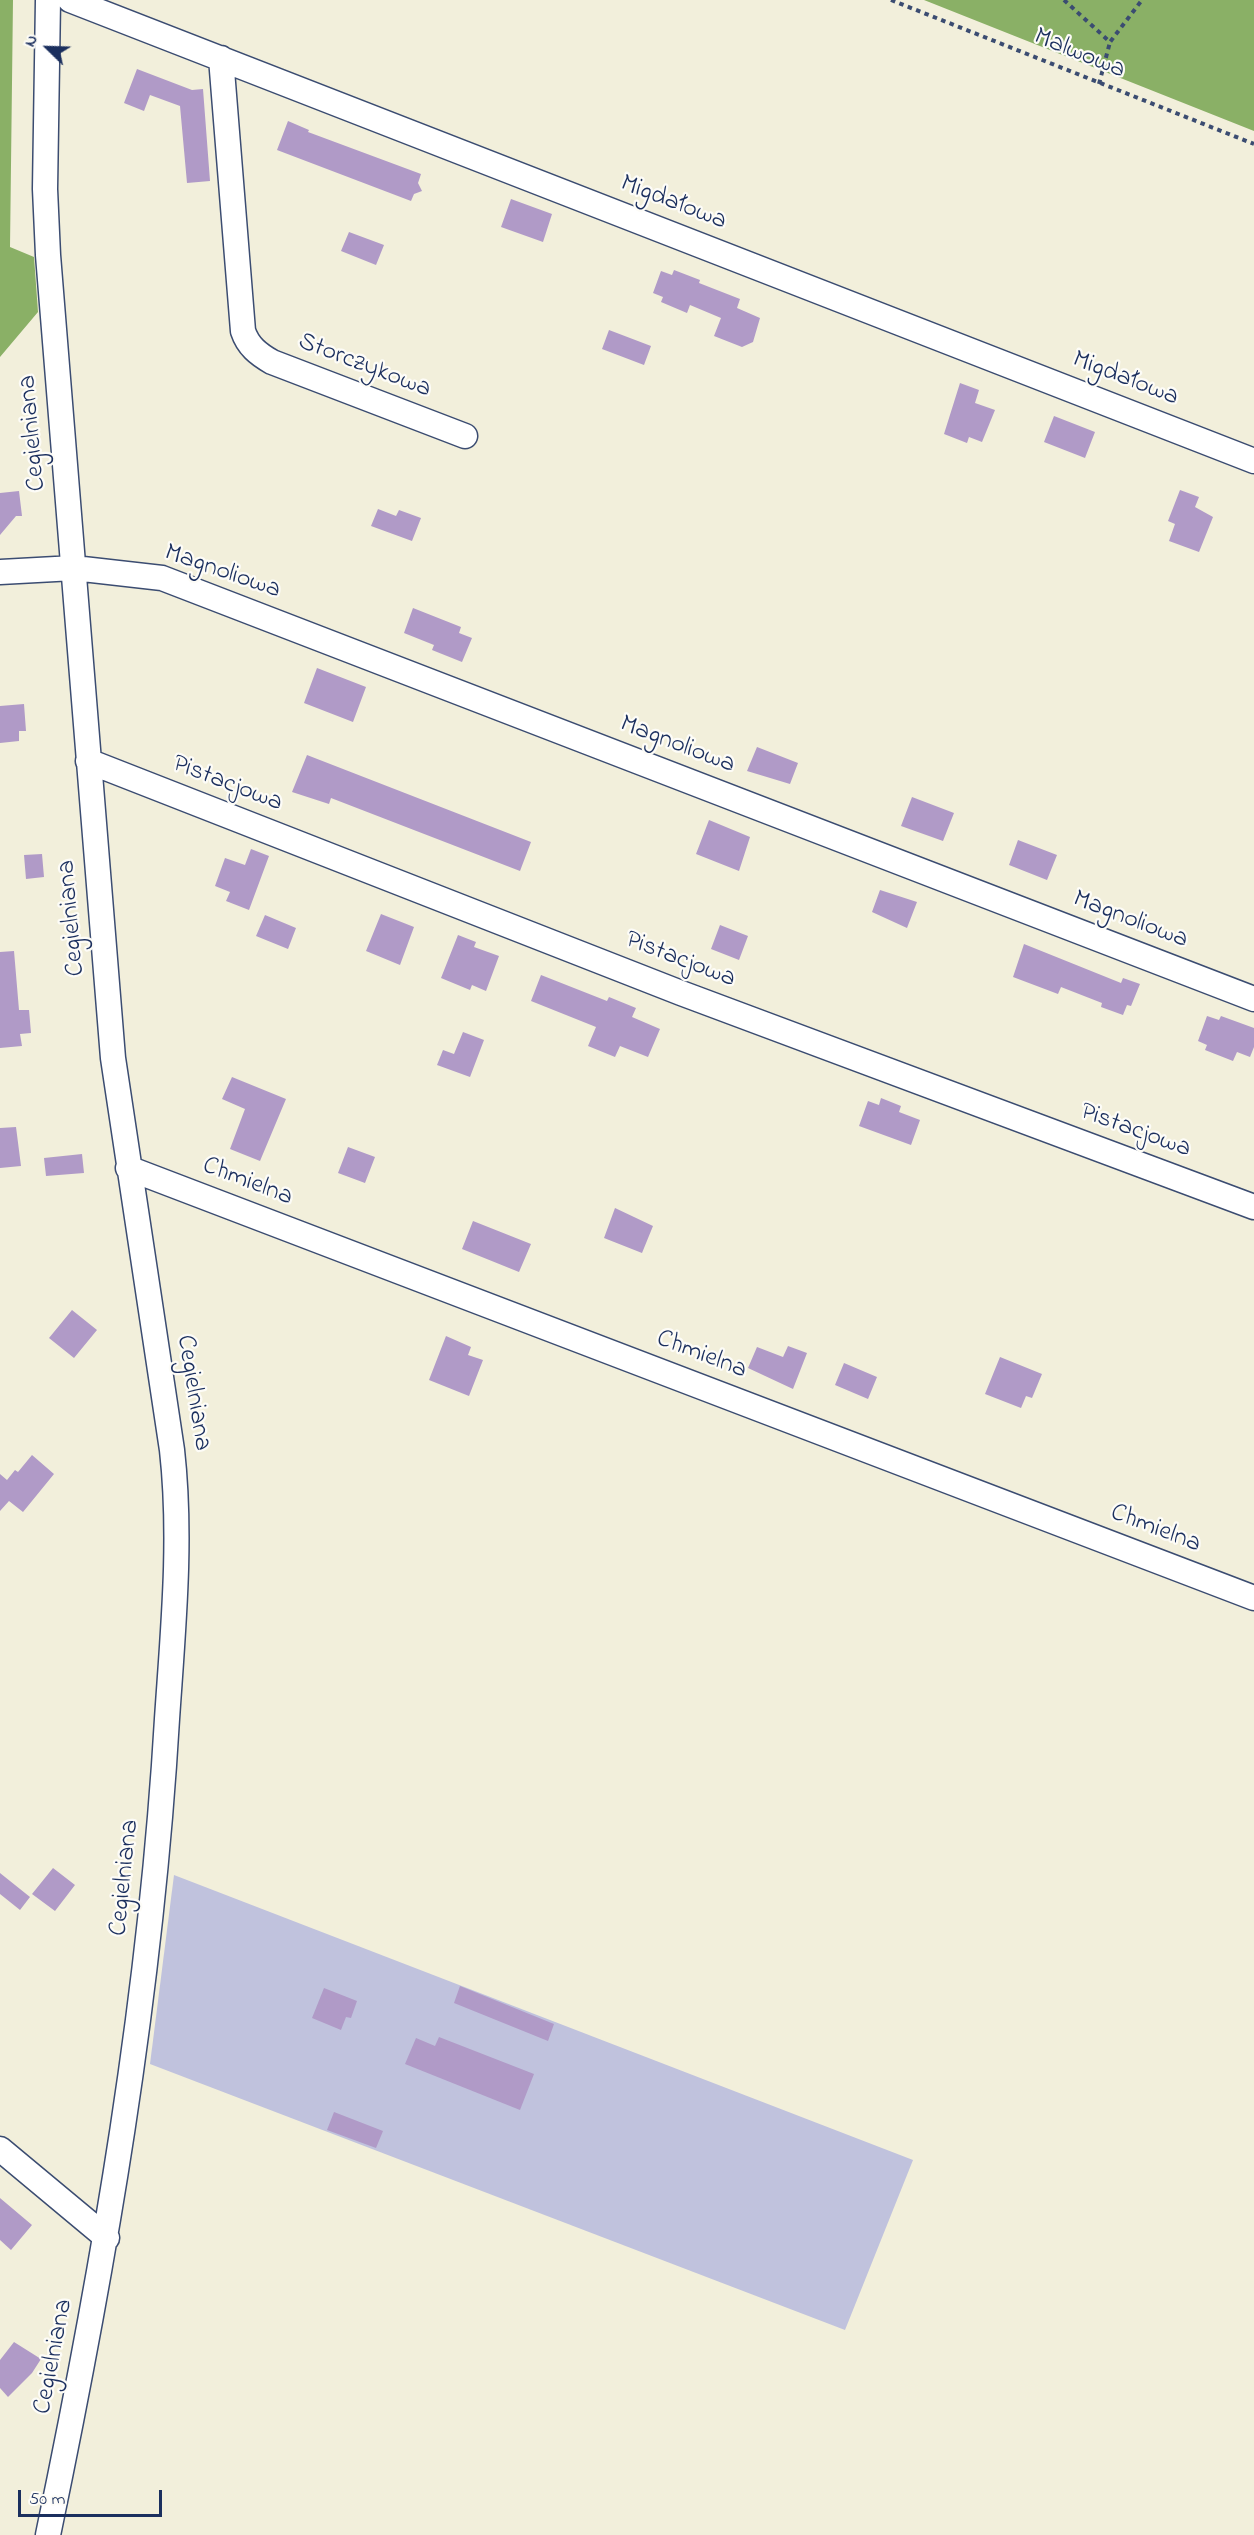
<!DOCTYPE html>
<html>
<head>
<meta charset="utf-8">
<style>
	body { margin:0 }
	#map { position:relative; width:1254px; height:2535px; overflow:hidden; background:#f2efdb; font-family:"Indie Flower",sans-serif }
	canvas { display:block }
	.north { position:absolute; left:18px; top:18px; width:60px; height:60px; -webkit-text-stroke:4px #fdfcf7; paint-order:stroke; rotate:293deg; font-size:16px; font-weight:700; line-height:24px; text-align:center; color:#1b2f5e }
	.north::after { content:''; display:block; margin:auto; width:21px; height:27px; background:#1b2f5e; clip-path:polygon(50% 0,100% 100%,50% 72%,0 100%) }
	.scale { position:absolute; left:18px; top:2490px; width:144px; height:27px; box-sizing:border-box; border:3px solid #1b2f5e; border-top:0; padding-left:8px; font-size:18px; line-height:21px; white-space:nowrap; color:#1b2f5e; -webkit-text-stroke:4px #fdfcf7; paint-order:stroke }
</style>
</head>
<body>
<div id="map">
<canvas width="1254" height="2535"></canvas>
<div class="north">N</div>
<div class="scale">50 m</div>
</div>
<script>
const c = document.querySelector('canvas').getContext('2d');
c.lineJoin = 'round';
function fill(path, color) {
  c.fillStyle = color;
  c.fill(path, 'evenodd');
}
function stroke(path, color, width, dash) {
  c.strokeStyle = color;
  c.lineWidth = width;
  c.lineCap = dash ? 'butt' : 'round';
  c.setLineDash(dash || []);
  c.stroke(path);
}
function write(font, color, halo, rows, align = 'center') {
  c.font = font + ' "Indie Flower",sans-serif';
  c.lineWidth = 4.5;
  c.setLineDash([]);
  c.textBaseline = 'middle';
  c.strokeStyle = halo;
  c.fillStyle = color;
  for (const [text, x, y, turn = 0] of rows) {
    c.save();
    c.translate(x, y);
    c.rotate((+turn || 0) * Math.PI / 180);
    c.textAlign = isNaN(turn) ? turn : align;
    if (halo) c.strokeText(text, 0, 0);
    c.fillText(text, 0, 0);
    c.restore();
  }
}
const industrial = new Path2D(`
	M174,1875L913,2160L845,2330L150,2064Z`);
const forest = new Path2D(`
	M0,0H13L10,247L34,257L38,312L0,357Z
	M924,0H1254V131Z`);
const building = new Path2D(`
	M137,69L192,90L203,89L210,181L187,183L180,106L150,95L144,111L124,103Z
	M288,121L309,130L308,132L421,174L418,183L422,191L414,194L411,201L277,150Z
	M511,199L552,214L543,242L501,227Z
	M349,232L384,245L376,265L341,251Z
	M674,270L700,280L699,283L740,299L737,308L760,318L753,342L742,347L714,336L721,318L690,305L687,313L661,302L663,297L653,293L661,271L672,275Z
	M609,330L651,346L644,365L602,349Z
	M960,383L979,390L975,403L995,410L982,442L969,437L967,443L944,434Z
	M1054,416L1095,432L1085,458L1044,442Z
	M1180,490L1199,497L1195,507L1213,517L1199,552L1169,541L1175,524L1168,521Z
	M19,491L22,516H16L0,535V493Z
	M378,509L396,516L399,510L421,518L412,541L371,526Z
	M413,608L461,627L459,633L472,638L462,662L432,650L434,645L404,633Z
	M317,668L366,687L353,722L304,703Z
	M24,704L26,731H19V741L0,743V706Z
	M757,747L798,763L790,784L747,771Z
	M307,755L531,842L520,871L331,798L329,804L292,792Z
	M912,797L954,813L943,841L901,826Z
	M709,820L750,837L739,871L696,854Z
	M1018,840L1057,855L1047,880L1009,865Z
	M251,849L269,856L249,910L226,901L230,892L215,886L225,858L245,865Z
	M42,854L44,877L26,879L24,855Z
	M880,890L917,902L907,928L872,912Z
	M381,914L414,927L400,965L366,951Z
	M265,915L296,928L288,949L256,936Z
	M720,925L748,936L739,960L711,949Z
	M458,935L476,942L474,947L499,956L486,991L472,985L470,990L441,978Z
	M1024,944L1121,983L1123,978L1140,984L1131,1006L1127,1005L1123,1015L1101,1007L1102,1003L1061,987L1058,994L1013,977Z
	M14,951L19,1010H29L31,1033L20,1034L22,1046L0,1048V952Z
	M541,975L607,1001L609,997L636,1008L632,1017L660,1029L648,1057L620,1046L615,1057L588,1046L596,1027L531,1001Z
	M1207,1016L1219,1020L1221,1016L1254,1028V1047L1250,1057L1237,1052L1233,1061L1205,1050L1207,1045L1198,1041Z
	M463,1032L484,1040L470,1077L437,1065L443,1050L454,1054Z
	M232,1077L286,1099L260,1161L230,1149L245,1109L222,1099Z
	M881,1098L901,1106L899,1112L920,1120L911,1145L859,1126L868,1101L879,1105Z
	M16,1127L21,1166L0,1168V1128Z
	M348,1147L375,1157L365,1183L338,1173Z
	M82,1154L84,1173L46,1176L44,1158Z
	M615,1208L653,1226L642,1253L604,1238Z
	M473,1221L531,1244L519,1272L462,1249Z
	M72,1310L97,1330L74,1358L49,1338Z
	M446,1336L471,1347L468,1355L483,1360L469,1396L429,1380Z
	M788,1346L807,1353L793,1389L748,1368L757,1347L783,1357Z
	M1000,1357L1042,1374L1032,1398L1026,1396L1021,1408L985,1394Z
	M844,1363L877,1377L868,1399L835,1385Z
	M32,1455L54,1474L23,1512L9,1501L0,1511V1474L7,1480L15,1470L18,1472Z
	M53,1868L75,1885L55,1911L32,1894Z
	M0,1873L30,1897L20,1910L0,1894Z
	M460,1986L554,2024L548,2041L454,2003Z
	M324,1988L357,2001L351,2018L346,2017L341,2030L312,2018Z
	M439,2037L534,2074L520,2110L405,2064L416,2038L435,2046Z
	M334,2112L383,2131L376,2148L327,2130Z
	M0,2198L32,2225L11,2250L0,2240Z
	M14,2342L41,2359L32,2373L8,2397L0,2388V2360Z`);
const path = new Path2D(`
	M891,0L1254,144
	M1064,0L1110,42L1142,0
	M1099,84L1110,42`);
const minor = new Path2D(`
	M70,0L1254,461
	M221,58L243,331C248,346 258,354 272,362L465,436
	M0,572L74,568L162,578L1254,999
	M88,761L681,993L1254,1207
	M128,1168L1254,1598
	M0,2149L107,2238
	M48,2535C104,2266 151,1994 167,1719C173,1630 182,1539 172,1450L113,1058L48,255L45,189L48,0`);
const streetNames = [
	["Malwowa",1079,55,22],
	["Migdałowa",673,204,21],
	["Storczykowa",364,367,21],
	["Migdałowa",1125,380,21],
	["Cegielniana",34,433,-95],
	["Magnoliowa",222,573,19],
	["Magnoliowa",677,746,21],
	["Pistacjowa",227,785,21],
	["Cegielniana",73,918,-95],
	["Magnoliowa",1130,921,21],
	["Pistacjowa",680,961,21],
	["Pistacjowa",1135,1132,20],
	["Chmielna",247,1183,21],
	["Chmielna",701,1356,21],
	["Cegielniana",192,1393,81],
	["Chmielna",1155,1530,21],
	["Cegielniana",126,1878,-84],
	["Cegielniana",55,2357,-79]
];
fill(industrial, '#c0c2dd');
fill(forest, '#8ab066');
fill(building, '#b09ac7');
stroke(minor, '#3b4c71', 27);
stroke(path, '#3b4c71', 4, [4.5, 4.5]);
stroke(minor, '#fff', 24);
write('26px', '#1b2f5e', '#fdfcf7', streetNames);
</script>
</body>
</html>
